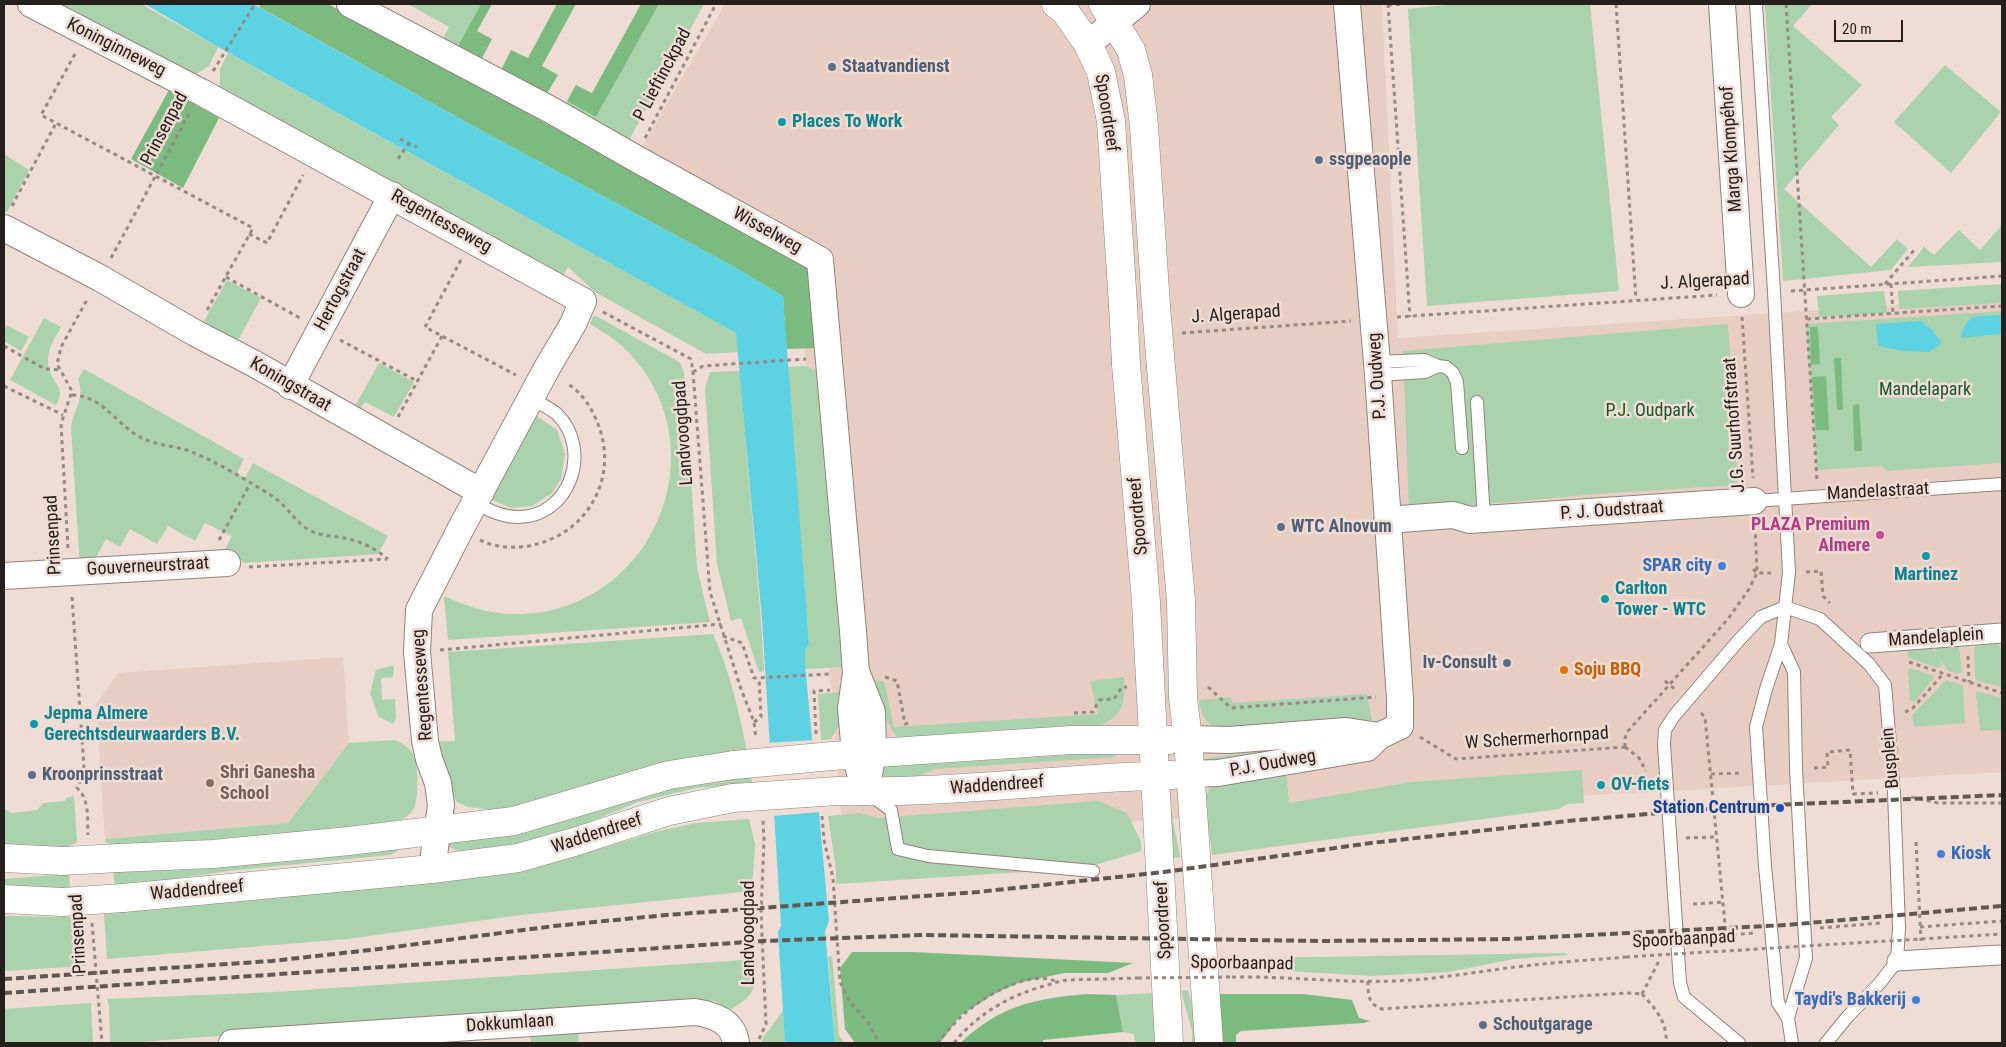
<!DOCTYPE html>
<html>
<head>
<meta charset="utf-8">
<style>
	body { margin:0 }
	#map { position:relative; width:2006px; height:1047px; overflow:hidden; background:#efdcd4; font-family:"Roboto Condensed",sans-serif }
	canvas { display:block }
	.frame { position:absolute; inset:0; border:5px solid #26201d; pointer-events:none }
	.scale { position:absolute; left:1834px; top:20px; width:69px; height:22px; box-sizing:border-box; border:2px solid #26201d; border-top:0; padding-left:6px; font-size:15px; line-height:18px; white-space:nowrap; color:#26201d; -webkit-text-stroke:4px #efdcd4; paint-order:stroke }
</style>
</head>
<body>
<div id="map">
<canvas width="2006" height="1047"></canvas>
<div class="frame"></div>
<div class="scale">20 m</div>
</div>
<script>
const c = document.querySelector('canvas').getContext('2d');
c.lineJoin = 'round';
function fill(path, color) {
  c.fillStyle = color;
  c.fill(path, 'evenodd');
}
function stroke(path, color, width, dash) {
  c.strokeStyle = color;
  c.lineWidth = width;
  c.lineCap = dash ? 'butt' : 'round';
  c.setLineDash(dash || []);
  c.stroke(path);
}
function write(font, color, halo, rows, align = 'center') {
  c.font = font + ' "Roboto Condensed",sans-serif';
  c.lineWidth = 5;
  c.setLineDash([]);
  c.textBaseline = 'middle';
  c.strokeStyle = halo;
  c.fillStyle = color;
  for (const [text, x, y, turn = 0] of rows) {
    c.save();
    c.translate(x, y);
    c.rotate((+turn || 0) * Math.PI / 180);
    c.textAlign = isNaN(turn) ? turn : align;
    if (halo) c.strokeText(text, 0, 0);
    c.fillText(text, 0, 0);
    c.restore();
  }
}
const built = new Path2D(`
	M725,4H1382L1398,338L2002,298V772L843,838L800,287L620,184Z
	M343,657L349,743L288,823L105,839L96,704L118,673Z`);
const green = new Path2D(`
	M56,4H141L218,47L209,66L199,72L194,79Z
	M408,4H481L456,49L442,41L449,27Z
	M659,4H704L628,142L565,105L567,101L596,117Z
	M1455,4H1590L1619,291L1427,306L1408,9Z
	M1765,4H1812L1793,26L1862,85L1831,117L1839,125L1784,189L1871,267L1897,239L1908,249L1891,270L1783,281Z
	M228,53L736,333L738,352L706,354L595,292L568,267L560,281L217,92L220,84V69Z
	M1945,65L2001,112L1951,173L1894,122Z
	M4,154L29,170L7,212L4,211Z
	M2002,225V262L1908,267L1924,247L1934,255L1959,230L1980,250Z
	M227,280L261,298L237,342L204,321Z
	M2002,284V303L1899,309L1898,291Z
	M1884,291L1887,313L1819,317L1817,296Z
	M2002,311V463L1887,471L1882,466L1817,470L1806,324Z
	M594,315L674,359L680,363L684,372L697,568L710,622L448,640L444,596C466,606 489,614 513,614C649,617 723,452 629,353C618,341 604,332 590,324Z
	M44,318L61,327C55,338 47,349 48,363C49,382 68,387 56,405L10,380Z
	M4,324L29,337L21,351L4,341Z
	M1728,324L1738,485L1596,494L1409,511L1403,351Z
	M379,363L414,382L394,417L365,402L360,409L355,406Z
	M805,366L824,373L843,667L805,669V650L809,645L787,367Z
	M84,369L244,459L237,473L245,478L253,463L388,536L378,554L245,563L224,551L232,536L205,523L195,541L168,526L157,544L130,529L120,547L106,539L93,563L80,566L71,428C73,408 86,401 78,379Z
	M741,371C746,471 759,571 764,671L759,672L741,618L731,621L717,564L705,388L710,372Z
	M534,414L557,430L565,454L561,479L552,493L532,506L511,508L488,498Z
	M713,634C730,671 739,712 747,752L660,763L499,811L468,807L457,802L450,789L435,742L455,741L448,652Z
	M1996,644L2000,646L2002,652V687L1978,681L1975,678L1974,646Z
	M1959,647L1962,671L1959,674L1948,671L1939,658L1942,665L1938,668L1909,658L1907,656L1909,650L1930,648L1935,652L1937,648Z
	M394,665L393,677L381,678L382,700L395,699L396,718L393,724L378,716L370,693L376,670Z
	M1910,668L1932,675L1934,678L1914,702L1910,700L1908,671Z
	M1124,677C1125,706 1124,715 1097,727L918,741L897,738L887,721L872,680L884,681L894,727L1098,714L1090,681Z
	M1946,680L1963,685L1965,723L1914,727L1912,715Z
	M1977,691L2002,698V730L1980,731L1976,694Z
	M840,692L842,720L831,739L821,740L818,694Z
	M1367,694L1372,720L1357,723L1217,729C1204,721 1201,714 1199,700L1231,697L1232,703Z
	M395,740C404,744 412,749 415,759C418,769 419,801 413,810C409,816 402,819 397,823L110,849L109,843L105,842V839L288,823L349,743Z
	M1298,747L1297,753L1200,761L1207,758Z
	M1116,752V757L935,769L904,782L890,780L880,773L878,767Z
	M1582,770L1584,803L1567,804L1559,809L1212,855L1205,798L1210,789L1220,782L1286,771L1289,803L1412,782Z
	M751,775L752,783L696,788L638,802L560,834L531,842L464,854L442,843L692,782Z
	M74,796L77,842L70,846V852L4,853V809L12,813L37,810L44,803L65,801L66,798Z
	M1169,799L1180,857L1172,858Z
	M1098,801L1127,813L1141,842V851L1099,864L1023,872L836,884V870L828,816L860,813L879,818Z
	M749,819L755,844L752,891L521,915L347,939L107,959L104,914L431,883L545,863L603,848L655,832L696,823Z
	M409,845L390,855L237,870L115,887L113,870Z
	M69,874L70,890H4V879Z
	M4,916L82,917L87,966L4,971Z
	M1566,953L1568,955L1514,959L1449,972L1372,976L1253,969L1236,957L1249,958Z
	M832,956L839,1035L844,1043H835L828,957Z
	M757,959C755,991 755,996 726,1012L716,1001L612,1004L130,1043H110L109,1006L107,999L276,992Z
	M1188,990L1195,1019L1197,1043H1192V1031L1181,991Z
	M1155,993L1158,1043H1135L1134,1034L1123,1032L1116,995Z
	M91,1003L93,1043H4V1009Z
	M783,1011L785,1043H762V1039Z
	M578,1030L579,1043H531L530,1034Z`);
const forest = new Path2D(`
	M260,4H328L808,267L817,348L786,349L783,296L727,263L473,126L259,7Z
	M481,4H492L477,31L492,39L480,62L456,49Z
	M557,4H576L542,66L558,75L546,95L501,70L511,50L528,58Z
	M641,4H659L596,117L567,101L576,85L592,93Z
	M169,90L219,118L183,188L131,159Z
	M1818,327L1820,364L1811,365L1810,327Z
	M1834,358H1841L1843,410H1837Z
	M1826,376L1829,430H1816L1812,377Z
	M1859,404L1862,451H1854L1853,405Z
	M852,952H912L1133,963L1108,973H1064L1018,983L994,994L960,1016L940,1043H855L845,1029L840,968Z
	M1087,994L1116,995L1123,1032L1043,1040V1043H960C1002,1005 1032,999 1087,994Z
	M1217,994H1303L1352,1000L1359,1018L1370,1021L1364,1023L1241,1031L1236,1035V1043H1222Z`);
const water = new Path2D(`
	M145,4H253L473,126L727,263L783,296L809,645L805,650V664L829,921L825,931L835,1043H785L778,932L781,926L762,619L736,333L218,47Z
	M2002,315V334L1961,338C1966,311 1979,317 2002,315Z
	M1921,321L1932,330L1942,343L1929,352L1903,351L1878,346L1876,324Z`);
const pier = new Path2D(`
	M814,740L821,812L772,816L767,743Z`);
const path = new Path2D(`
	M1388,4L1410,317
	M1616,4L1636,300
	M1786,4L1817,480
	M1388,5L1404,4
	M75,54L41,115L253,228L206,312
	M213,71L255,4
	M645,138L716,4
	M400,139L417,147
	M398,159L409,143
	M12,206L56,123
	M249,234L267,243L303,175
	M111,258L189,114
	M461,260L425,327L516,375
	M226,277L300,318
	M1885,284L1915,249
	M1891,284L1893,313
	M1791,291L2002,276
	M603,312L691,359L693,372L710,592L741,689L754,722L756,739
	M1397,317L1717,295
	M1742,317L1753,478
	M1807,319L2002,306
	M1182,333L1351,321
	M340,340L417,381
	M4,346L45,369L60,370
	M693,372L703,366L806,359
	M4,386L63,415
	M72,395C105,396 117,427 144,439C160,446 177,446 192,452C215,461 250,482 272,496C287,505 295,523 311,531C322,536 333,536 344,538C361,541 376,549 388,559
	M398,417L442,336
	M219,540L250,484
	M480,540C496,548 516,549 533,545C588,533 619,477 598,424C592,408 581,391 566,383
	M68,548L61,424L72,391L57,364L59,356L61,347L88,298
	M249,567L387,559
	M1753,569L1757,573H1772
	M1806,572L1821,571L1823,596L1830,603
	M72,597L84,767L83,776L77,788C90,800 87,819 88,835
	M723,636L742,643L754,678L831,674
	M440,650L721,624
	M1968,656L1969,682
	M1909,662L2002,693
	M885,677L897,681L905,724L908,723
	M1665,681L1676,690
	M1208,687L1231,708L1376,697
	M1905,712L1912,709L1943,674
	M1074,713L1093,712L1099,700L1114,699L1122,687H1127
	M1701,713L1705,717L1726,935
	M754,722L761,717L759,678
	M816,734L814,691L830,690
	M1420,737L1456,759L1625,747
	M1625,747V738L1628,731L1728,619L1749,589L1757,573L1755,524
	M1625,747L1639,758L1646,771
	M1814,768L1828,767L1827,752L1850,750L1853,794L1878,793
	M1711,774L1743,773
	M1911,797L1938,803H2002
	M822,816L824,840L833,878L840,982L850,1002L870,1025L879,1043
	M1686,838L1717,837
	M1916,842L1921,941
	M1693,904L1724,902
	M92,923L102,1043
	M1920,927L2002,921
	M1820,928L1881,923
	M1693,938L1754,933
	M1232,977C1286,976 1338,983 1392,981C1436,980 1479,971 1524,966C1557,962 1592,960 1626,957
	M1368,981C1368,995 1368,1004 1382,1009L1627,993L1642,994
	M1642,994L1660,959
	M1642,994C1655,1008 1668,1023 1666,1043
	M759,1039L766,1024L761,913L764,840L763,820
	M937,1043C946,1033 954,1023 964,1014C984,996 1028,970 1055,981
	M954,1043C977,1014 1009,996 1044,986C1052,984 1058,981 1067,980L1138,978`);
const service = new Path2D(`
	M1756,4L1774,292L1789,572L1781,644L1766,689L1756,727L1765,866L1778,1003L1788,1018
	M1377,362L1425,360L1438,366
	M1378,375L1425,372L1438,366L1446,367L1453,373L1457,382L1462,448
	M1477,402L1484,519
	M1754,501L2002,484
	M474,503C489,510 502,517 518,517C570,517 593,450 557,414C550,408 539,403 531,398
	M1781,644L1794,672L1796,769L1806,958L1788,1018L1792,1043
	M872,796L891,810L898,849L928,856L1093,871
	M1739,1043L1684,997L1680,983L1664,744L1665,730L1674,716L1739,640L1761,617L1785,607L1820,619L1869,664L1885,685L1894,792L1899,928L1897,961L1879,984L1849,1015L1826,1043`);
const pedestrian = new Path2D(`
	M1870,643L2002,633
	M1897,961L1999,955`);
const minor = new Path2D(`
	M31,4L201,92L583,301L573,324L547,368L460,530L419,610L417,652L425,741L429,759L438,783L441,805L432,869
	M350,4L551,110L635,158L820,260L853,631L856,673L851,708L855,754L865,792
	M1722,4L1741,294
	M1088,44L1137,4
	M4,228L100,278L195,333L253,363L481,492
	M290,386L392,195
	M1387,520L1453,515L1470,520L1484,519L1754,501
	M4,576L227,563
	M857,674L872,712L873,753L869,774
	M1188,739L1229,740L1346,731L1379,736
	M1190,774L1218,773L1367,748L1379,736L1400,726V699L1378,375L1347,4
	M232,1043L695,1012C714,1015 733,1021 736,1043`);
const secondary = new Path2D(`
	M1056,4L1064,10L1088,44L1101,72L1111,121L1123,305
	M1103,4L1131,50L1138,75L1144,126L1156,306
	M1126,364L1146,602L1169,1043
	M1161,367L1181,601L1183,698L1188,739L1209,1043
	M832,756L1071,740H1169
	M837,791C949,794 1060,778 1172,775
	M4,858L63,861
	M119,858L213,854L349,841L514,821L669,775L734,765
	M123,898L432,869L518,858L574,842L669,811L733,798
	M4,899L62,902`);
const rail = new Path2D(`
	M4,979L272,961L379,949L554,926L666,915L978,892L1164,872L1371,843L1568,821L1729,807L2002,795
	M4,993L762,941L924,935L1319,941L1510,939L1786,925L2002,906`);
const pathBridge = new Path2D(`
	M1626,957L2002,934
	M1138,978L1232,977`);
const secondaryBridge = new Path2D(`
	M1123,305L1126,364
	M1156,306L1161,367
	M734,765L832,756
	M733,798L837,791
	M63,861L119,858
	M62,902L123,898`);
const markers = [
	[832,67,5,"#5c6f8a"],
	[782,122,5,"#0f9aa8"],
	[1319,160,5,"#5c6f8a"],
	[1281,527,5,"#5c6f8a"],
	[1880,535,5,"#d1479c"],
	[1926,556,5,"#0f9aa8"],
	[1722,566,5,"#3f7fe0"],
	[1605,599,5,"#0f9aa8"],
	[1507,663,5,"#5c6f8a"],
	[1564,670,5,"#e8710a"],
	[34,724,5,"#0f9aa8"],
	[32,775,5,"#5c6f8a"],
	[210,783,5,"#8d6e63"],
	[1601,785,5,"#0f9aa8"],
	[1780,808,5,"#1a4fb4"],
	[1941,854,5,"#3f7fe0"],
	[1916,1000,5,"#3f7fe0"],
	[1483,1025,5,"#5c6f8a"]
];
const streetNames = [
	["Koninginneweg",116,48,27],
	["P Lieftinckpad",663,75,-62],
	["Spoordreef",1106,113,81],
	["Prinsenpad",165,129,-62],
	["Marga Klompéhof",1732,149,-94],
	["Regentesseweg",441,222,29],
	["Wisselweg",767,231,29],
	["J. Algerapad",1705,282,-3],
	["Hertogstraat",341,290,-62],
	["J. Algerapad",1236,315,-4],
	["P.J. Oudweg",1378,376,-94],
	["Koningstraat",290,385,30],
	["J.G. Suurhoffstraat",1735,425,-94],
	["Landvoogdpad",684,433,-94],
	["Mandelastraat",1878,492,-3],
	["P. J. Oudstraat",1612,511,-4],
	["Spoordreef",1139,516,-95],
	["Prinsenpad",54,535,-93],
	["Gouverneurstraat",148,567,-3],
	["Mandelaplein",1936,638,-4],
	["Regentesseweg",423,685,-94],
	["W Schermerhornpad",1537,739,-4],
	["Busplein",1891,758,-95],
	["P.J. Oudweg",1273,764,-10],
	["Waddendreef",997,786,-4],
	["Waddendreef",597,834,-18],
	["Waddendreef",197,891,-5],
	["Spoordreef",1164,920,-93],
	["Landvoogdpad",749,933,-90],
	["Prinsenpad",79,934,-93],
	["Spoorbaanpad",1684,940,-3],
	["Spoorbaanpad",1242,964,1],
	["Dokkumlaan",510,1024,-4]
];
const serviceNames = [
	["Staatvandienst",842,67],
	["ssgpeaople",1329,160],
	["WTC Alnovum",1291,527],
	["Iv-Consult",1497,663,"right"],
	["Kroonprinsstraat",42,775],
	["Schoutgarage",1493,1025]
];
const cultureNames = [
	["Places To Work",792,122],
	["Martinez",1926,575,"center"],
	["Carlton",1615,589],
	["Tower - WTC",1615,610],
	["Jepma Almere",44,714],
	["Gerechtsdeurwaarders B.V.",44,735],
	["OV-fiets",1611,785]
];
const parkNames = [
	["Mandelapark",1925,390],
	["P.J. Oudpark",1650,411]
];
const hotelNames = [
	["PLAZA Premium",1870,525],
	["Almere",1870,546]
];
const shopNames = [
	["SPAR city",1712,566],
	["Kiosk",1951,854,"left"],
	["Taydi's Bakkerij",1906,1000]
];
const foodNames = [
	["Soju BBQ",1574,670]
];
const educationNames = [
	["Shri Ganesha",220,773],
	["School",220,794]
];
const transitNames = [
	["Station Centrum",1770,808]
];
fill(built, '#e8cec2');
fill(green, '#aad3ad');
fill(forest, '#7bbb80');
fill(water, '#5dd2e2');
fill(pier, '#efdcd4');
stroke(service, '#93827a', 14);
stroke(pedestrian, '#93827a', 21);
stroke(minor, '#93827a', 28);
stroke(secondary, '#93827a', 29);
stroke(path, '#978984', 3, [4, 4]);
stroke(service, '#fff', 12);
stroke(pedestrian, '#fff', 19);
stroke(minor, '#fff', 26);
stroke(secondary, '#fff', 28);
stroke(rail, '#625853', 4, [8, 4]);
stroke(secondaryBridge, '#93827a', 29, []);
stroke(pathBridge, '#978984', 3, [4, 4]);
stroke(secondaryBridge, '#fff', 28);
for (const [x, y, r, color] of markers) {
  const dot = new Path2D();
  dot.arc(x, y, r, 0, 2 * Math.PI);
  c.fillStyle = color;
  c.fill(dot);
  stroke(dot, '#efdcd4', 2);
}
write('18px', '#26201d', '#efdcd4', streetNames);
write('bold 18px', '#4e5e75', '#efdcd4', serviceNames, 'left');
write('bold 18px', '#0d838f', '#efdcd4', cultureNames, 'left');
write('18px', '#155922', '#efdcd4', parkNames);
write('bold 18px', '#b23c85', '#efdcd4', hotelNames, 'right');
write('bold 18px', '#366cbe', '#efdcd4', shopNames, 'right');
write('bold 18px', '#c56008', '#efdcd4', foodNames, 'left');
write('bold 18px', '#785e54', '#efdcd4', educationNames, 'left');
write('bold 18px', '#164399', '#efdcd4', transitNames, 'right');
</script>
</body>
</html>
